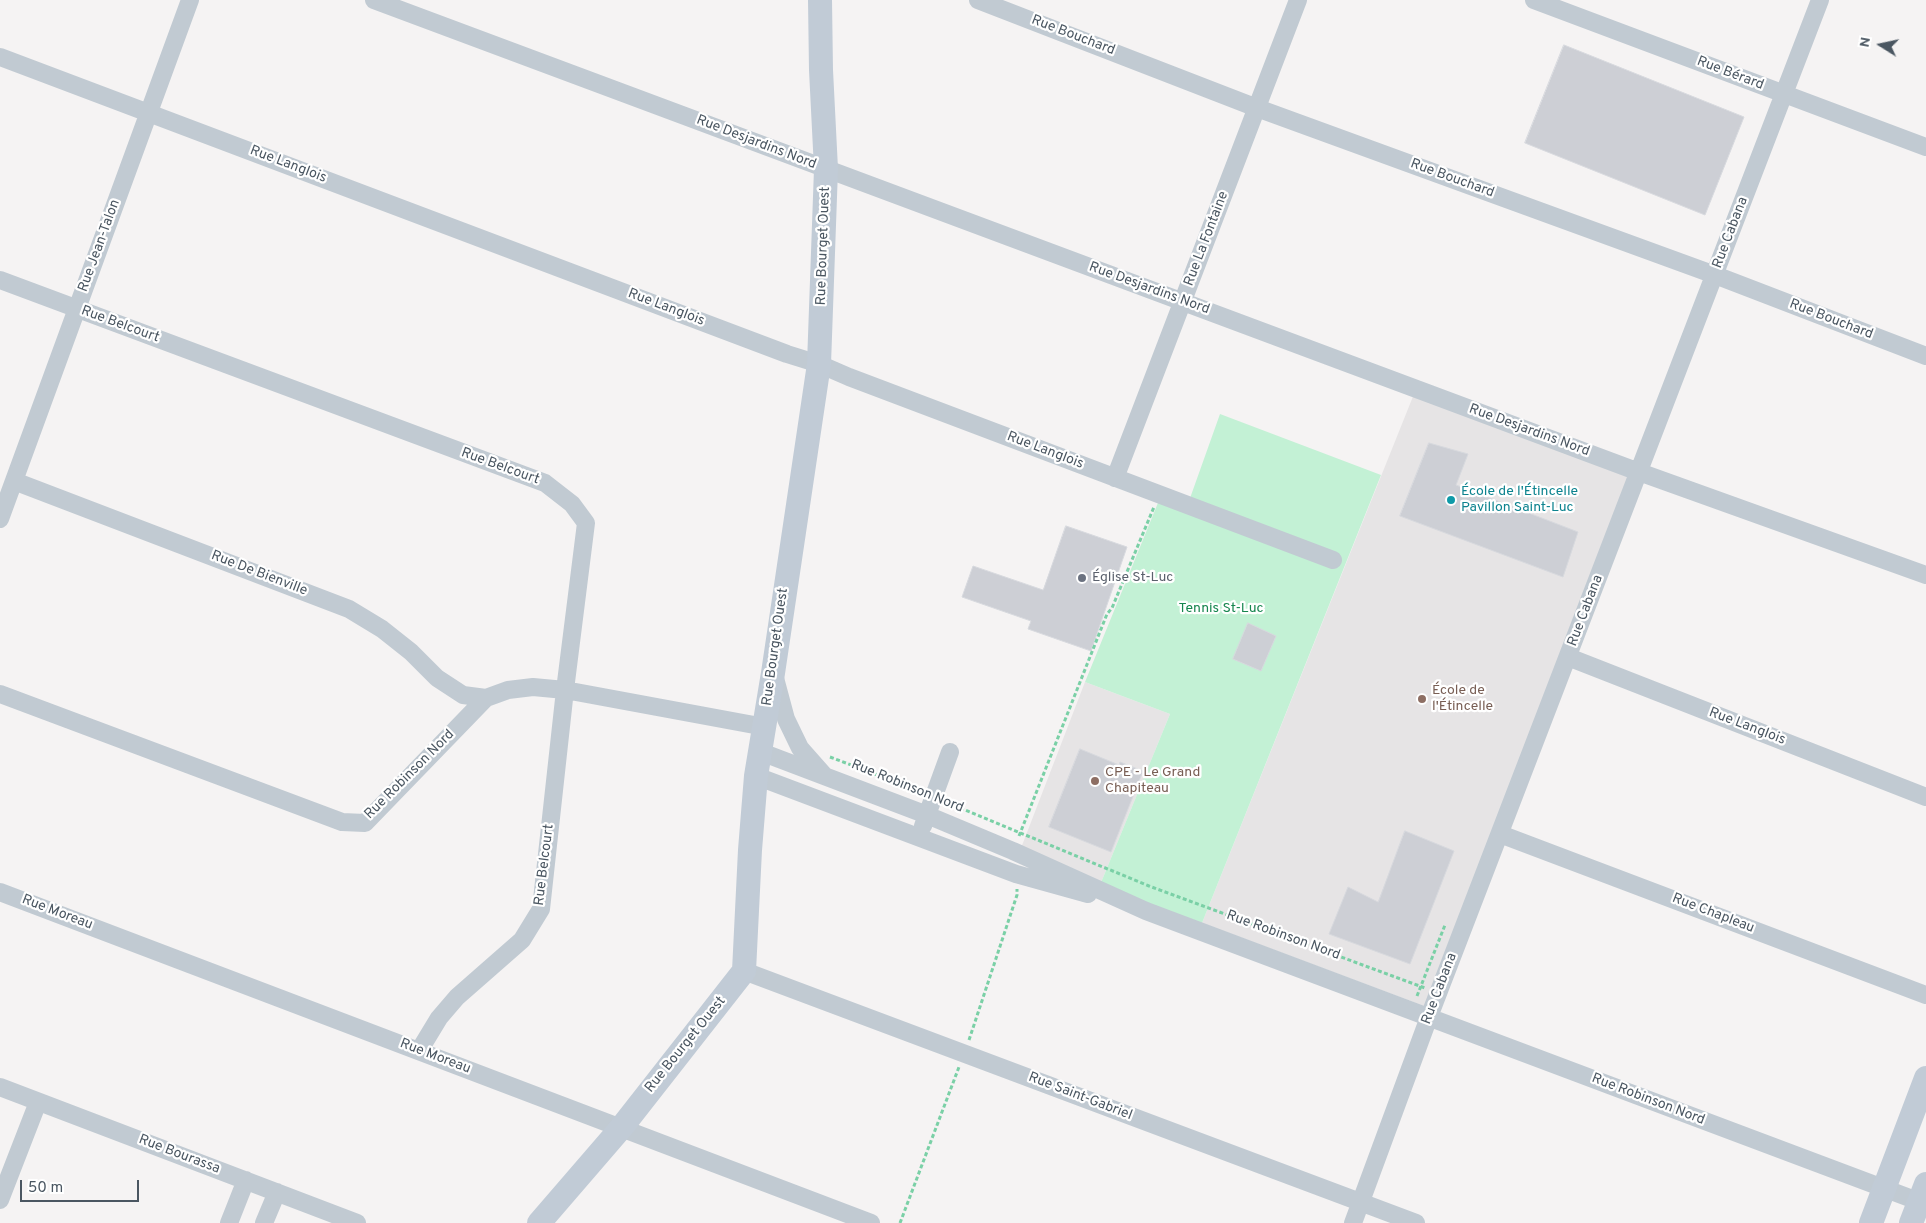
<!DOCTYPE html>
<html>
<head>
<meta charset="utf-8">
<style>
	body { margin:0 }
	#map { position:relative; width:1926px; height:1223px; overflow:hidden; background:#f5f3f3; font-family:Overpass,sans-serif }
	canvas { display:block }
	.north { position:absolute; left:1856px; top:20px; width:50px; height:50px; -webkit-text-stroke:4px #fff; paint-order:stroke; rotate:280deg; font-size:14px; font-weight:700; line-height:20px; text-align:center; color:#4a5661 }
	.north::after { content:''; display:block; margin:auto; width:18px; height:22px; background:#4a5661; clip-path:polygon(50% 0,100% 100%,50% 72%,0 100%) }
	.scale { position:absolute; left:20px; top:1180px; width:119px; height:22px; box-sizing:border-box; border:2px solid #4a5661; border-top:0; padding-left:6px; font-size:15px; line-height:18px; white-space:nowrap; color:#4a5661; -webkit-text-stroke:4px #fff; paint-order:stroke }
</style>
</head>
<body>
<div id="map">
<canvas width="1926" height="1223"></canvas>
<div class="north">N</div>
<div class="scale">50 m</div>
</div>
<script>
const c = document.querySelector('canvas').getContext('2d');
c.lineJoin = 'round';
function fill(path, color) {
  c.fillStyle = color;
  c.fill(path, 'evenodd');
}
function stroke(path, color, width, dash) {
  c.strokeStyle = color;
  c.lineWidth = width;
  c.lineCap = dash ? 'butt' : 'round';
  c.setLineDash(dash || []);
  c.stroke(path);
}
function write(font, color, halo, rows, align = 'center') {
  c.font = font + ' Overpass,sans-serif';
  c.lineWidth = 4.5;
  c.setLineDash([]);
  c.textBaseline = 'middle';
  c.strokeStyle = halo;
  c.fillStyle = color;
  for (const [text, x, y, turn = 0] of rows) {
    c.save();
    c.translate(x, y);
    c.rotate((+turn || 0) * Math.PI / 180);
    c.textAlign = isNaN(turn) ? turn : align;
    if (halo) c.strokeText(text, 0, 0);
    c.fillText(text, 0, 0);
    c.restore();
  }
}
const education = new Path2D(`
	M1416,389L1639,472L1432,1009L1202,923Z
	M1085,682L1170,714L1100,885L1021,848Z`);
const green = new Path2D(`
	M1220,414L1381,475L1202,923L1100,885L1170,714L1085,682L1162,493L1189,501Z`);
const building = new Path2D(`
	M1564,45L1744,117L1705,215L1525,143Z
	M1429,443L1468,454L1456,485L1578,532L1563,577L1400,516Z
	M1066,526L1127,547L1091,651L1028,629L1031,621L962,597L973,566L1043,590Z
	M1248,623L1276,636L1261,671L1233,659Z
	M1080,749L1119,765L1120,762L1143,771L1111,852L1049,827Z
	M1405,831L1454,851L1410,964L1329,934L1348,887L1378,902Z`);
const path = new Path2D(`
	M830,757L920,791
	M948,803L1149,886L1425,988
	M1019,836L1107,614L1112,608L1154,507
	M1417,996L1445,925
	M969,1040L1017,895V889
	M900,1223L959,1067`);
const street = new Path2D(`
	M374,0L1639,472L1926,575
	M978,0L1257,108L1715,275L1926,356
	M1534,0L1926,147
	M0,57L787,354L819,364L849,377L1333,560
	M0,280L545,483L572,504L586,523L565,690L541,909L522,940L457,997L439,1018L419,1051
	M1115,478L1298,0
	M14,481L349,609L382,629L411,652L437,678L463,695L486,698
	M0,519L190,0
	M1568,657L1926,797
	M775,678L786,719L800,748L823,774
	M0,694L342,822L365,823L486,698L508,690L533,687L565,690L765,727
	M761,752L927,815L1013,851L1146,911L1926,1204
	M756,776L1016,874L1088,894
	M923,826L950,752
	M1500,834L1926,995
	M0,892L871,1223
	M744,971L1416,1223
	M0,1087L357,1223
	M0,1200L38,1102
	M229,1223L246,1180
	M264,1223L277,1192
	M1353,1223L1429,1017L1820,0`);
const secondary = new Path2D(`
	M539,1223L621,1128L744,971L750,850L756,776L773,673L819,364L826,169L821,70L820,0
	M1871,1223L1926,1078
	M1911,1223L1926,1184`);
const markers = [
	[1451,500,5,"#0f9aa8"],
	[1082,578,5,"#6b7280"],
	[1422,699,5,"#8d6e63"],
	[1095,781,5,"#8d6e63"]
];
const streetNames = [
	["Rue Bouchard",1073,36,21],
	["Rue Bérard",1730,74,21],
	["Rue Desjardins Nord",756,143,21],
	["Rue Langlois",288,165,21],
	["Rue Bouchard",1452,179,20],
	["Rue Cabana",1731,233,-69],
	["Rue La Fontaine",1207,239,-69],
	["Rue Jean-Talon",100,246,-70],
	["Rue Bourget Ouest",824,246,-88],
	["Rue Desjardins Nord",1149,289,20],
	["Rue Langlois",666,308,21],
	["Rue Bouchard",1831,320,21],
	["Rue Belcourt",120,325,20],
	["Rue Desjardins Nord",1529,431,20],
	["Rue Langlois",1045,451,21],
	["Rue Belcourt",500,467,20],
	["Rue De Bienville",259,574,21],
	["Rue Cabana",1586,611,-69],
	["Rue Bourget Ouest",776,647,-82],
	["Rue Langlois",1747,727,21],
	["Rue Robinson Nord",410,775,-45],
	["Rue Robinson Nord",907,787,22],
	["Rue Belcourt",545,865,-83],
	["Rue Moreau",57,913,21],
	["Rue Chapleau",1713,914,21],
	["Rue Robinson Nord",1283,936,20],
	["Rue Cabana",1440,989,-69],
	["Rue Bourget Ouest",686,1045,-51],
	["Rue Moreau",435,1057,21],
	["Rue Saint-Gabriel",1080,1097,21],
	["Rue Robinson Nord",1648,1100,21],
	["Rue Bourassa",179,1155,21]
];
const cultureNames = [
	["École de l'Étincelle",1461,492],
	["Pavillon Saint-Luc",1461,508]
];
const worshipNames = [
	["Église St-Luc",1092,578]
];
const parkNames = [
	["Tennis St-Luc",1221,609]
];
const educationNames = [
	["École de",1432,691],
	["l'Étincelle",1432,707],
	["CPE - Le Grand",1105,773],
	["Chapiteau",1105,789]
];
fill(education, '#e6e4e5');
fill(green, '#c3f1d5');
fill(building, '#cdcfd5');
stroke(building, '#d7d9de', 1);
stroke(path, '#7ad0a6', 3, [4, 2.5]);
stroke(street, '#c1cad2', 18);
stroke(secondary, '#c1cbd6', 24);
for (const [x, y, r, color] of markers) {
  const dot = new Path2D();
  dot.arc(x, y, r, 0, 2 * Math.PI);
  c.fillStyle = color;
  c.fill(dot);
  stroke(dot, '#fff', 2);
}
write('14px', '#4a5661', '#fff', streetNames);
write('14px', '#0d838f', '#fff', cultureNames, 'left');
write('14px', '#5b616d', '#fff', worshipNames, 'left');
write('14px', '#17864f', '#fff', parkNames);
write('14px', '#785e54', '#fff', educationNames, 'left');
</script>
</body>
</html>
